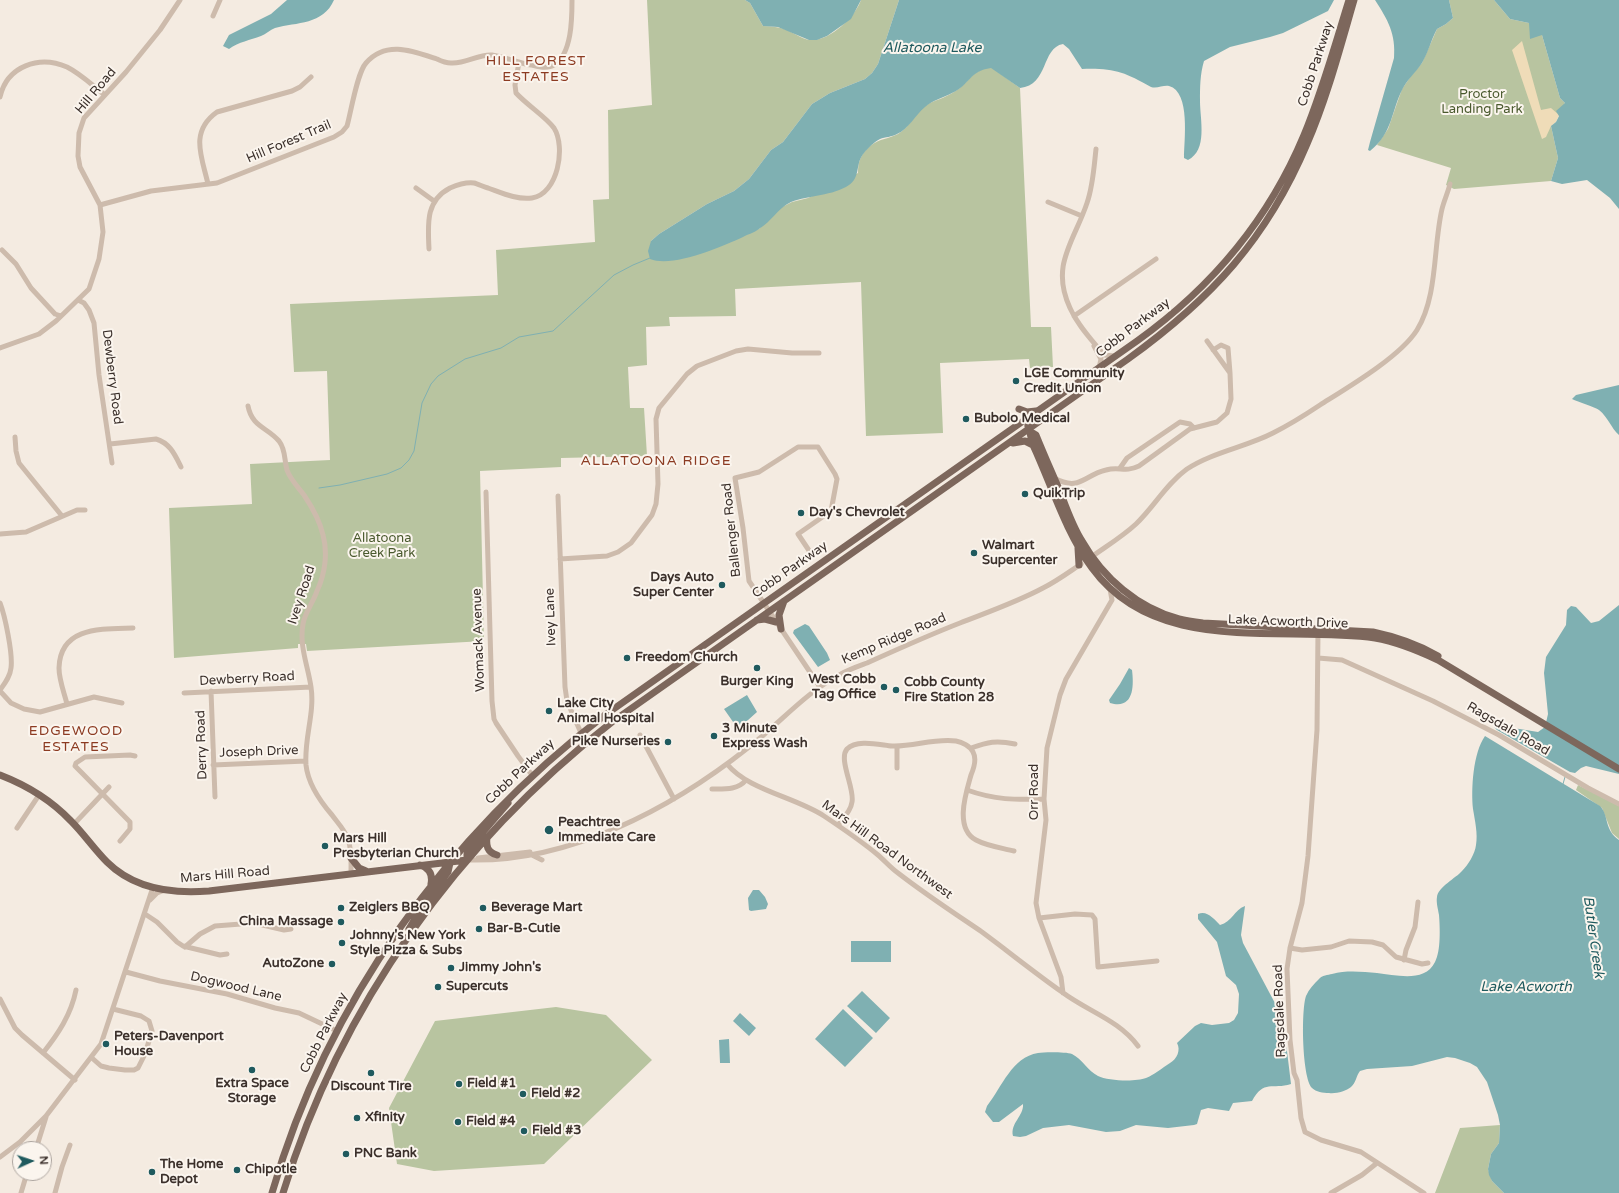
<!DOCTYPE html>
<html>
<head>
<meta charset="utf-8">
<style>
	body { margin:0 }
	#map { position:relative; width:1619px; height:1193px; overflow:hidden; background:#f4ebe1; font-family:"Varela Round",sans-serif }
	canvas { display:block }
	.north { position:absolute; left:12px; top:1141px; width:40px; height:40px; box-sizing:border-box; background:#fbf5ee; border:1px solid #aea6a0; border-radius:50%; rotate:87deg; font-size:11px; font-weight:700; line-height:16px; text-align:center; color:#3b302b }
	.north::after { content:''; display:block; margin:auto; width:14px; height:18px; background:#1f5a5e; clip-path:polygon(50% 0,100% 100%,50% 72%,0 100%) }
</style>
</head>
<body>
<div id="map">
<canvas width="1619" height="1193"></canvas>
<div class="north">N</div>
</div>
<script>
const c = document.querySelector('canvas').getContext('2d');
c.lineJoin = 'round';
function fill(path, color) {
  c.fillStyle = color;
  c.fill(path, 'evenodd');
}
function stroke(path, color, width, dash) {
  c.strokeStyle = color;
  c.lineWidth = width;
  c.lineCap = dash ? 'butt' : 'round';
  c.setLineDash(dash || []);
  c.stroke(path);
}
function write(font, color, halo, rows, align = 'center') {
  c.font = font + ' "Varela Round",sans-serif';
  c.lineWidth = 4;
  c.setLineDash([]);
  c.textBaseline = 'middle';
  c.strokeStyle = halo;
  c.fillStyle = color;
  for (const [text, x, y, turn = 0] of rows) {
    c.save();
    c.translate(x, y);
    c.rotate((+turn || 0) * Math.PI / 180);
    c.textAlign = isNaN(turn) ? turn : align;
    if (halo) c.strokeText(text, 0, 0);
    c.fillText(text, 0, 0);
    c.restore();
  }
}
const green = new Path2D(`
	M647,0H745L750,3L763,26C771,26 779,27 787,30C794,33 802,39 810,40C829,42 855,17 861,0H899L878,64L872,73L865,79L830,93L812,104L783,142L771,150L749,179L734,191L707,204L659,234L651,241L759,229L780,208L792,202L808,198L858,173C858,161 861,154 870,146C880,138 889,139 898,134C910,127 915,113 926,105C935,100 945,98 954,92C970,83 969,71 991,67L1020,88L1031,327H1051L1053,367L1030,368L1029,359L940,363L943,433L866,436L861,282L735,289L736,316L669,317L670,326L646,327L647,365L628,367L630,408H644L647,456L561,458V467L480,471L484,641L307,651L306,644H298V648L174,658L169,508L252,504L250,464L330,460L327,371L294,372L290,304L498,295L496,250L595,242L593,200L609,199L608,110L652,105Z
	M1449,0H1494L1510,19L1529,23L1542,35L1560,98L1565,103L1559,115L1551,126L1558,158L1551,181L1454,189L1446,185L1451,168L1377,145L1388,129L1402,89L1411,76L1422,63L1437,29L1446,24L1453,18Z
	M1578,785L1619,806V839L1612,833L1602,808L1576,790Z
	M556,1007L606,1015L652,1060L544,1164L434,1171L397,1164L389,1108L435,1021Z
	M1500,1125L1499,1143L1491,1154L1488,1169L1492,1181L1504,1193H1435L1460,1128Z`);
const sand = new Path2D(`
	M1522,41L1541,110L1551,108L1559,115L1556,122L1551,126L1546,137L1542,139L1512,50Z`);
const water = new Path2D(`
	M287,0H334C323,25 297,22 275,28C270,30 266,34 261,36C250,40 239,42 229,49L223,46L229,35L271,14Z
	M745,0H861L851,19L827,36L817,40H809L778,27L763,26L750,3Z
	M899,0H1334L1328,11L1283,33L1270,37L1230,47L1204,61C1200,74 1200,88 1200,101C1200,120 1208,150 1188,160L1184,158C1184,141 1191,92 1169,86C1163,85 1157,89 1151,87C1124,72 1114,68 1082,69L1069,49L1063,44C1041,48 1049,85 1020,88L991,68C969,71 970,85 952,93C943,98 933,100 925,107C915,115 909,129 897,134C892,137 885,137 880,139C874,142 868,148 864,153C855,163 861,177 849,185C833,196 809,195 791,202C777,209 772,221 759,229C754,233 748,234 743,237C721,247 673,268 650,259L648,251L651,241L659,234L707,204L734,191L749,179L771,150L783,142L812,104L830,93L865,79L872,73L878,64Z
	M1375,0H1449L1453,18L1446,24L1437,29C1431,40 1428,53 1422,63C1416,72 1408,79 1403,88C1391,111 1393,133 1370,151L1368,150L1370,142L1394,58C1396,34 1388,20 1375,0Z
	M1494,0H1619V209L1610,198L1587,180L1562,184L1551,181L1558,158L1551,126L1556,122L1559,116L1556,111L1565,103L1560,98L1542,35L1530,39L1529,23L1510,19Z
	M1619,385V435C1611,428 1608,417 1599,410C1595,407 1578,402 1572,399L1576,395Z
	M1619,605V774L1586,766L1581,768L1575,773L1570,772L1497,730L1494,727L1495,725L1538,732L1545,727L1548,714L1544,673L1546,657L1566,625L1567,610L1571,606L1576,607L1591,623L1599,621Z
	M805,624L809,626L827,653L830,660L818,667L793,633L794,630Z
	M1129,668L1132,670C1134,686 1134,710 1110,703L1109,700L1120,684Z
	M747,695L757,712L738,729L724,709Z
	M1485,736L1600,806C1609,815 1604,830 1619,840V1193H1504L1492,1181L1489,1175L1488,1169L1491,1154L1499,1143L1500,1125L1498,1115L1487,1082L1477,1067L1470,1063L1455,1058L1447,1057L1412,1066L1367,1069L1360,1071C1356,1076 1356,1083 1351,1087C1346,1091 1336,1094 1329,1093C1323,1093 1316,1092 1312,1088C1302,1077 1301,1010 1306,996C1309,989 1314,984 1319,979C1322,975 1328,975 1332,974C1347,970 1363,972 1377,973C1396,975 1425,983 1435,962C1441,951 1440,927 1439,915C1438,909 1436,902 1437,897C1438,887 1456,878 1462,871C1468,865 1475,854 1476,845C1478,834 1475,821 1473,809C1471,789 1473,753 1485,736Z
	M753,890H759L765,897L768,904L766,909L751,911L749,910L748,898Z
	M1245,906L1241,935L1243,943L1277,1007L1287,1051L1291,1084C1272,1090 1264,1079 1252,1101L1233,1103L1229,1111L1208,1108L1201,1110L1197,1124L1194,1125L1168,1128L1136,1125L1120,1131L1106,1132L1069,1125L1043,1128L1026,1136L1020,1137L1013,1136C1010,1123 1024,1116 1023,1104L999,1122H993L985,1112L987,1106C1002,1087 1012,1057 1038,1053C1045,1052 1066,1052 1072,1054C1082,1059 1088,1071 1098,1076C1108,1081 1136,1082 1146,1078C1154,1075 1162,1068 1170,1063C1177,1059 1181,1050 1177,1043L1195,1026L1201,1023L1212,1025L1229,1023L1234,1020L1238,1013L1239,994L1236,985L1226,976L1217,942L1198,919V914C1207,910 1214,919 1220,925C1232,922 1234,910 1245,906Z
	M851,941H891V962H851Z
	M862,991L890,1018L876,1033L847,1006Z
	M843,1009L873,1038L845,1067L815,1039Z
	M740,1013L756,1028L749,1036L733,1021Z
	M729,1039L730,1063H720L719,1040Z`);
const stream = new Path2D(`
	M319,488L340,485L387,474L401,468L409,460L414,451L422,403L431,384L438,376L465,359L501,348L519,337L553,331L614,275L633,265L650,258
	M1563,784L1565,777`);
const minor = new Path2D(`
	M213,16L220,0
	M0,97C7,66 39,55 67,67C81,74 93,86 105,95
	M1096,149C1094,167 1093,186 1087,203C1074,242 1050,265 1070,308C1078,326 1092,340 1104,355L1115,356
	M208,184C202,157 189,132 217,112L292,91L300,87L311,77
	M416,188L434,201
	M1048,202L1082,216
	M100,205L151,191L217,183L334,137L342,132L347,126C351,112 357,73 366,63C386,40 413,51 437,59C441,61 446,63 451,63C466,64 478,54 492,55C505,57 518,63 531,65C537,67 548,69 554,65C572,54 572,18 572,0
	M429,249C428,225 425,201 450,188C457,185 466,182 474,183C478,184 484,187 488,188C502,193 517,200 532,198C558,194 566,147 554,128C546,117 527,105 516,93L515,85L519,62
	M2,250L16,264L31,288L55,314L61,316
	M78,300L84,303L89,310L94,323L99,375L112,463
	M1074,316L1156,259
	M1094,346L1101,359L1099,368
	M0,348L39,334L56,321L89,289L99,259L103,232L100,205L80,167L78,156L79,133L84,118L126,72L160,30L180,0
	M1213,350L1221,345L1228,348L1230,373
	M248,406C252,427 267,427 279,441C286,450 284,460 287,470C290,479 298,487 304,495C312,507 320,521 323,535C328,553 325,574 317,591C313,603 305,612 303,624C299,646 308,666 311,687C315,713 304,738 306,765C308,784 319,800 332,815C337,822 344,829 347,837C352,848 351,861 351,873
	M15,437L16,451L19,463L62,516
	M110,444L156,439C170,443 175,455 181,467
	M1120,468L1127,458L1180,422L1190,424L1194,428
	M1054,478C1080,492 1084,475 1106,470C1120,466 1124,473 1139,466L1190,429L1217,422L1227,413L1231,399L1230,373L1207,341
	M486,492L492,701L494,719L496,723L518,756L532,775
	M558,496L565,687L567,701L581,733
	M0,534L26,532L77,510H85
	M812,555L798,534L831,511L837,479L835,474L818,447H798L759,472L735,478L743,528L749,581L820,687
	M1090,558C1105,547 1122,537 1136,524C1154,507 1166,484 1187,469C1213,452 1246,447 1273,433C1289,425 1305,415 1320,405C1347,388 1400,357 1417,330C1438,296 1433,247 1442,209C1444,201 1448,192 1450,184
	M560,559L607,556L618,552L631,543L652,515L656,504L658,484L656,419L659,408L687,374L697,366L736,351L748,349L792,353H819
	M0,603C5,616 13,654 11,668C10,677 5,683 0,690
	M1318,631L1317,730L1308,856L1302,903L1290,948L1287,969L1290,1040L1294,1073L1297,1080L1301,1118L1305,1132L1321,1140L1361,1152L1424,1193
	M1318,658L1342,660L1433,701L1499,735L1588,788L1619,804
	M0,691L11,703L24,709L40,712L94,697L122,703
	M211,691L215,797
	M184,693L311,687
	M67,704C64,692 59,680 59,668C60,626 103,629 133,628
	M640,735L674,799
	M897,746V768
	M971,748C988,742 996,740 1015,744
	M727,764C748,790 795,797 824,816C842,828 861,841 878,855C885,861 891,868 898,873C925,894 954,913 982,932C1009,952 1035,973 1062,992C1087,1011 1119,1020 1138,1046
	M213,765L306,761
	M712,789C725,789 738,790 746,780
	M967,790C995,800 1015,800 1044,799
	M74,824L109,787
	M838,825C843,819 851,811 852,802C855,789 838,759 847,749C857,739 880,745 892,746C913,747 934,738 956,741C962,742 970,746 973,752C977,759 974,768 971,775C966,793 954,828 976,840C987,846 1002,848 1014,851
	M17,828L39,795
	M120,841L130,829V822L81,772L75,766L76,763L85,757L130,755L135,756
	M532,855L542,860
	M478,858L530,852
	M467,860C569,863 671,809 749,747C780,723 806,692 841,674C850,669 859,666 867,663C898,649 929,635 960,623C988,612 1017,602 1043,588C1057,581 1069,572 1081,564
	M150,900L157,893L165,890
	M145,914L157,922L177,942L183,946L220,955L227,954
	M1039,918L1075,914L1092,915L1095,919L1098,967L1157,961
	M185,947L200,934L215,926L254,923L284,930L291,929
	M1290,948L1302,950L1331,947L1349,941L1372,942L1383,945L1396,957L1422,964L1428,963
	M1404,960L1406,950L1415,927L1418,902
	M126,972L160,981L227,994L275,1008L299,1013L337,1031
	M1063,993L1061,977L1039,918L1036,903L1046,820L1044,799L1047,748L1060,695L1066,679L1112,600L1110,589
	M0,999L15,1028L22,1035L75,1080
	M43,1053C58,1034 71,1015 76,990
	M92,1058L101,1066L109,1068L125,1070H134L138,1068L145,1054L152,1031L149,1021L141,1016L113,1009
	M36,1149L46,1117
	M0,1157L20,1142L46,1116L101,1044L153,887
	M21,1193L27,1173
	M55,1193L62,1167L70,1145
	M1331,1193L1362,1175L1377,1163`);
const major = new Path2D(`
	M1019,409L1027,412L1036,411
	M1028,426C1031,432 1030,438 1033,445C1052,486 1065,531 1092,568C1157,657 1281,625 1375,638C1398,642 1417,650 1438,660L1619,769
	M1031,432L1036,435C1044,455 1053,475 1061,494C1067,510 1073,527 1082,541C1103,578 1138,608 1179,619C1187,621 1195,622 1203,623L1373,632C1397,637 1417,644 1438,656
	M1013,443L1025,441L1033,445
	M1078,548L1079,565
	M757,620L765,619L776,622
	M781,629L779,615L784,601
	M0,775C26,785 52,801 71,821C84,834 94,849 107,862C134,889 173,894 209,891L467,860
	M487,837C486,846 487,852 497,855
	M351,858L359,868L366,871
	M467,860V854L469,848L508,803
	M420,865C429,868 433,874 431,884
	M409,929L422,907L448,872L450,863
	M272,1193C327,1002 448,835 605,715L1137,341C1211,288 1269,219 1304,135C1322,92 1335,45 1349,0
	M283,1193C340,1006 458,842 612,722L1128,359C1211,299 1267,239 1307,144C1327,98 1340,48 1354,0`);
const markers = [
	[1016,381,4,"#1f5a5e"],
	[966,419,4,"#1f5a5e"],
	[1025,494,4,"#1f5a5e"],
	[801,513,4,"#1f5a5e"],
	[974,553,4,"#1f5a5e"],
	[722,585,4,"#1f5a5e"],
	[627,658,4,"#1f5a5e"],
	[757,668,4,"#1f5a5e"],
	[884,687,4,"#1f5a5e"],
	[896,690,4,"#1f5a5e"],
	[549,711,4,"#1f5a5e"],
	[714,736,4,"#1f5a5e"],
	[668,742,4,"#1f5a5e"],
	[549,830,5,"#1f5a5e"],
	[325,846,4,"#1f5a5e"],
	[341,908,4,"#1f5a5e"],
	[483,908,4,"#1f5a5e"],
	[341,922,4,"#1f5a5e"],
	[479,929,4,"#1f5a5e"],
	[342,943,4,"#1f5a5e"],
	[332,964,4,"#1f5a5e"],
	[451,968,4,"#1f5a5e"],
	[438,987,4,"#1f5a5e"],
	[106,1044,4,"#1f5a5e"],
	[252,1070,4,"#1f5a5e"],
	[371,1073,4,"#1f5a5e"],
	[459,1084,4,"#1f5a5e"],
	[523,1094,4,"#1f5a5e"],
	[357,1118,4,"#1f5a5e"],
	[458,1122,4,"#1f5a5e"],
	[524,1131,4,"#1f5a5e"],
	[346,1154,4,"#1f5a5e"],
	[237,1170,4,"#1f5a5e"],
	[152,1172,4,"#1f5a5e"]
];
const streetNames = [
	["Cobb Parkway",1316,64,-72],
	["Hill Road",96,91,-50],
	["Hill Forest Trail",289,142,-23],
	["Cobb Parkway",1133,328,-37],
	["Dewberry Road",112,377,83],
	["Ballenger Road",732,530,-96],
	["Cobb Parkway",790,570,-35],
	["Ivey Road",302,595,-72],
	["Ivey Lane",551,617,-92],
	["Lake Acworth Drive",1288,622,2],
	["Kemp Ridge Road",894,639,-23],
	["Womack Avenue",479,640,-92],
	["Dewberry Road",247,679,-3],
	["Ragsdale Road",1508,729,30],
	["Derry Road",202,745,-92],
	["Joseph Drive",259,752,-2],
	["Cobb Parkway",520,772,-43],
	["Orr Road",1035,792,-90],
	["Mars Hill Road Northwest",887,850,36],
	["Mars Hill Road",225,875,-5],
	["Dogwood Lane",236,987,13],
	["Ragsdale Road",1280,1011,-92],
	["Cobb Parkway",324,1033,-63]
];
const parkNames = [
	["Proctor",1482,95],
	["Landing Park",1482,110],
	["Allatoona",382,539],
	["Creek Park",382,554]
];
const poiNames = [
	["LGE Community",1024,374],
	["Credit Union",1024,389],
	["Bubolo Medical",974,419],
	["QuikTrip",1033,494],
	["Day's Chevrolet",809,513],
	["Walmart",982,546],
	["Supercenter",982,561],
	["Days Auto",714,578,"right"],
	["Super Center",714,593,"right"],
	["Freedom Church",635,658],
	["West Cobb",876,680,"right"],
	["Tag Office",876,695,"right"],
	["Burger King",757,682,"center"],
	["Cobb County",904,683],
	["Fire Station 28",904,698],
	["Lake City",557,704],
	["Animal Hospital",557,719],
	["3 Minute",722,729],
	["Express Wash",722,744],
	["Pike Nurseries",660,742,"right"],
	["Peachtree",558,823],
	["Immediate Care",558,838],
	["Mars Hill",333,839],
	["Presbyterian Church",333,854],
	["Zeiglers BBQ",349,908],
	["Beverage Mart",491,908],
	["China Massage",333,922,"right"],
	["Bar-B-Cutie",487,929],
	["Johnny's New York",350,936],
	["Style Pizza & Subs",350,951],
	["AutoZone",324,964,"right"],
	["Jimmy John's",459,968],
	["Supercuts",446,987],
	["Peters-Davenport",114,1037],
	["House",114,1052],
	["Extra Space",252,1084,"center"],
	["Storage",252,1099,"center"],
	["Field #1",467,1084],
	["Discount Tire",371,1087,"center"],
	["Field #2",531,1094],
	["Xfinity",365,1118],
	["Field #4",466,1122],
	["Field #3",532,1131],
	["PNC Bank",354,1154],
	["The Home",160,1165],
	["Depot",160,1180],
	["Chipotle",245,1170]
];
const waterNames = [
	["Allatoona Lake",932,48],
	["Butler Creek",1593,937,82],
	["Lake Acworth",1526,987]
];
const neighbourhoodNames = [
	["HILL FOREST",536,61],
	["ESTATES",536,77],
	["ALLATOONA RIDGE",656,461],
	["EDGEWOOD",76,731],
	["ESTATES",76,747]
];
fill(green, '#b8c4a0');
fill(sand, '#efdcb8');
fill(water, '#7fb0b2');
stroke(stream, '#7fb0b2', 1);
stroke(minor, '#cdbbac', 5);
stroke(major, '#7d675c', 7);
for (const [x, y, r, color] of markers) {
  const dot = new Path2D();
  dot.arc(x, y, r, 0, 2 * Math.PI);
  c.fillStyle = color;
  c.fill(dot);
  stroke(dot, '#fbf5ee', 1.5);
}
write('13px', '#3b302b', '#fbf5ee', streetNames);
write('13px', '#4a5a2e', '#fbf5ee', parkNames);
write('bold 13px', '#3b302b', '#fbf5ee', poiNames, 'left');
write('italic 14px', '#1f5a5e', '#fbf5ee', waterNames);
c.letterSpacing = '1px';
write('14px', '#8c3b22', '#fbf5ee', neighbourhoodNames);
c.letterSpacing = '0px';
</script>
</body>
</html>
